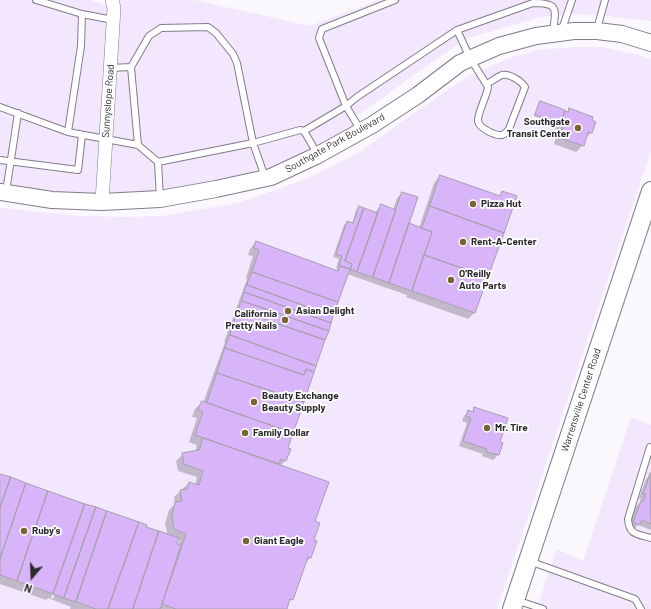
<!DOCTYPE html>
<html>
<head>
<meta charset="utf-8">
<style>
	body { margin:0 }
	#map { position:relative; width:651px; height:609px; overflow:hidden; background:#faf7fd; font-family:Barlow,sans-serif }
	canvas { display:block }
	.north { position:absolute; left:12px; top:557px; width:40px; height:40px; -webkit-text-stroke:3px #fff; paint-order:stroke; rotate:199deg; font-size:11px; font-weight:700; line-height:16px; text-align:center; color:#2c292e }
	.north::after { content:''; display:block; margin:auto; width:14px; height:18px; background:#2c292e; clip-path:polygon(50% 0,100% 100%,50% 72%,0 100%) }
</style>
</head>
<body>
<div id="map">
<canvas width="651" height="609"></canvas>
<div class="north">N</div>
</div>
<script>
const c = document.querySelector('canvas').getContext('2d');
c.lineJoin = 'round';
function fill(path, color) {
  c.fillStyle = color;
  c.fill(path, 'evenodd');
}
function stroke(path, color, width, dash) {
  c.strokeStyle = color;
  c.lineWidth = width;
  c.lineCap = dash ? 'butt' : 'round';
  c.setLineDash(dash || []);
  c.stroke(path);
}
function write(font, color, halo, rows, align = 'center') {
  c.font = font + ' Barlow,sans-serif';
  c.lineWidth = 3.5;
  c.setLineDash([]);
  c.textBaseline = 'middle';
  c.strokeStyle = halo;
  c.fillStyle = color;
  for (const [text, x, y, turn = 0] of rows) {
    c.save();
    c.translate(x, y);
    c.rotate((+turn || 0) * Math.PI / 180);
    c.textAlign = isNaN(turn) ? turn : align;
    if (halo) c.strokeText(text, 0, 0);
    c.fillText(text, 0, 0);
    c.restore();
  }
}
const built = new Path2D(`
	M0,0H90L114,8L112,0H194L310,26L379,0H651V21L597,15L572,14L540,17L468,38L432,62L351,120L356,133L271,177L160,199L0,192Z
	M575,47H602L638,55L651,59V151L497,609H0V208L81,216L126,217L161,216L238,203L301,181L360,152L407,118L470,75L507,59L537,50Z
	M631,417L651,425V609H537L547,577L557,549L583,561Z`);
const shadow = new Path2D(`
	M540,103L567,113L570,110L591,133L585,138L583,145L576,152L554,144L558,130L555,129L557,124L534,116Z
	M440,176L498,197L503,192L475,312L468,319L406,297L407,295L347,274L287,448L286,460L280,466L314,522L310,558L305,563L292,599L288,603L286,609H70L71,607L48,598L46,600L0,584V475L168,536L165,524L169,510L175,504L174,497L189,483L195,485L197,477L178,471L176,461L183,454L195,452L197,445L189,442L197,418L192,417L195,409L202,403H203L225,342H224L247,279L246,278L253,256L248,255L250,249L256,242L336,271L338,269L336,268L339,259L333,257L344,225L347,222L352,224L356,210L359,207L375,213L381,205L393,210L397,198L402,193L407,224L419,228L434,183ZM82,509H84L53,599L51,598ZM177,539L180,540L178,545L175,544Z
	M475,409L499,443L502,444L498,455L493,460L482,456L483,454L459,446L467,423L462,421L464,416L469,411L471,412Z
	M651,474V530L638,525L634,529L628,527L636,507L640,502L641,499L639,498L646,479Z`);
const building = new Path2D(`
	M540,101L565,110L561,123L535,115Z
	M569,108L593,117L592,120L596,122L592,133L588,132L584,146L560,138L564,124L561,122L565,111L568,112Z
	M440,175L500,196L502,191L517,196L504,233L430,206Z
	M402,192L418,197L389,283L373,277Z
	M381,204L396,210L373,277L357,272Z
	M359,206L364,208L345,261L352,264L350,269L339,265L342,256L336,254L347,221L353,223Z
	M430,206L504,233L488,277L424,255L432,232L422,228Z
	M364,208L378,213L357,272L350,269L352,264L345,261Z
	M409,223L432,232L412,291L389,283Z
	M256,241L338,271L340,266L350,269L338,302L252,272L259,250L254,248Z
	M424,255L488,277L475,313L412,291Z
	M252,272L338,302L333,316L247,285Z
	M247,285L333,316L331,323L244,292Z
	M244,292L331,323L329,331L242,301Z
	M242,301L329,331L325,340L238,310Z
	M238,310L325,340L316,366L230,335Z
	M230,335L316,366L314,372L306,369L304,375L225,348Z
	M225,348L304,375L306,369L314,372L304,402L217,373Z
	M217,373L304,402L293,433L207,403Z
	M202,401L293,433L288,448L291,449L286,461L281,459L279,464L195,435L203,412L198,410Z
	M474,407L508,418L500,442L503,443L499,455L486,452L487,449L463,441L471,418L466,416L468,410L473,412Z
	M203,438L329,482L315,521L320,523L314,540L317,541L311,558L308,557L293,600L290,599L287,609H176L162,604L186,534L174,529L172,516L175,502L182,501L180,490L187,489L189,482L199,485L203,471L184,464L182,453L199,450Z
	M650,473L651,524L642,520L640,525L633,522L641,501H643L646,494L642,493L643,491H644Z
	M0,474L11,477L0,508Z
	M11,477L26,483L0,559V508Z
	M26,483L48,491L17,581L0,575V559Z
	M48,491L85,504L53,594L17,581Z
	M85,504L96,507L64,598L53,594Z
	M96,507L107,511L76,602L64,598Z
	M107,511L139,522L108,609H96L76,602Z
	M139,522L147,525L146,527L159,531L133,609H108Z
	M159,531L179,538L177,544L181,545L162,604L160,609H133Z`);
const service = new Path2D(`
	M36,0L82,14L113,20
	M82,14L81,46L68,132L138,145L158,162
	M597,29L605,0
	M457,30L533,3C561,3 555,10 553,33
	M561,32L572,0
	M131,67L149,36L161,28L208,27L216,33L233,54L237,63L253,143L300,130L304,131L318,155
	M110,68L131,67L138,145
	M0,107L68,132
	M304,131L346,106L319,38L322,29L395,0
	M361,131L346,106L357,97L457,30L470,58L488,87C487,96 477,114 478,121C479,128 495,136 502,135C505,134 507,132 509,129L525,87C521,81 509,73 502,75C497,77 492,81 487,84
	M0,160L78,170L82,135
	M6,192L18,113
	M160,199L158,162L253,143L265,177
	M650,447L628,519C629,535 637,534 651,538
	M529,561L635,599L641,609
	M516,600L543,609`);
const minor = new Path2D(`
	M102,202L114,8L112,0`);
const tertiary = new Path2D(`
	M0,192L52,200L102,202L160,199L216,189L271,177L318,155L372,125L418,95L460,63L499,46L536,36L574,31H597L622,34L651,43`);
const secondary = new Path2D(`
	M512,609L651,191`);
const markers = [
	[578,128,4,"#786533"],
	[473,204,4,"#786533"],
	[463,242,4,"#786533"],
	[451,280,4,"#786533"],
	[288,311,4,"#786533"],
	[285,320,4,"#786533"],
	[254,402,4,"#786533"],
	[487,428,4,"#786533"],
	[245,433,4,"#786533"],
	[24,531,4,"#786533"],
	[246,541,4,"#786533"]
];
const streetNames = [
	["Sunnyslope Road",108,101,-86],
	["Southgate Park Boulevard",335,143,-29],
	["Warrensville Center Road",581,400,-72]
];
const poiNames = [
	["Southgate",570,122,"right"],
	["Transit Center",570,134,"right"],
	["Pizza Hut",481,204],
	["Rent-A-Center",471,242],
	["O'Reilly",459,274],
	["Auto Parts",459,286],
	["Asian Delight",296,311],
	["California",277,314,"right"],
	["Pretty Nails",277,326,"right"],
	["Beauty Exchange",262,396],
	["Beauty Supply",262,408],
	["Mr. Tire",495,428],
	["Family Dollar",253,433],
	["Ruby's",32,531],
	["Giant Eagle",254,541]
];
fill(built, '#f2e7fd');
fill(shadow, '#0003');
fill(building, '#d7b5f8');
stroke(building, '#a7a0ae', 1);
stroke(service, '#827c89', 8);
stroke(minor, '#827c89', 14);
stroke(tertiary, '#827c89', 18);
stroke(secondary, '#827c89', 20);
stroke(service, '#fff', 6);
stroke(minor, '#fff', 13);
stroke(tertiary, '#fff', 16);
stroke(secondary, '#fff', 18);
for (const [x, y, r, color] of markers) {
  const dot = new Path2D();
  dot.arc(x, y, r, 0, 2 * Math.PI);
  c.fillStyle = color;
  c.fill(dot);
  stroke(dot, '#fff', 1.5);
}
write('10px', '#2c292e', '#fff', streetNames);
write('bold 10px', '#2c292e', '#fff', poiNames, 'left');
</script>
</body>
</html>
